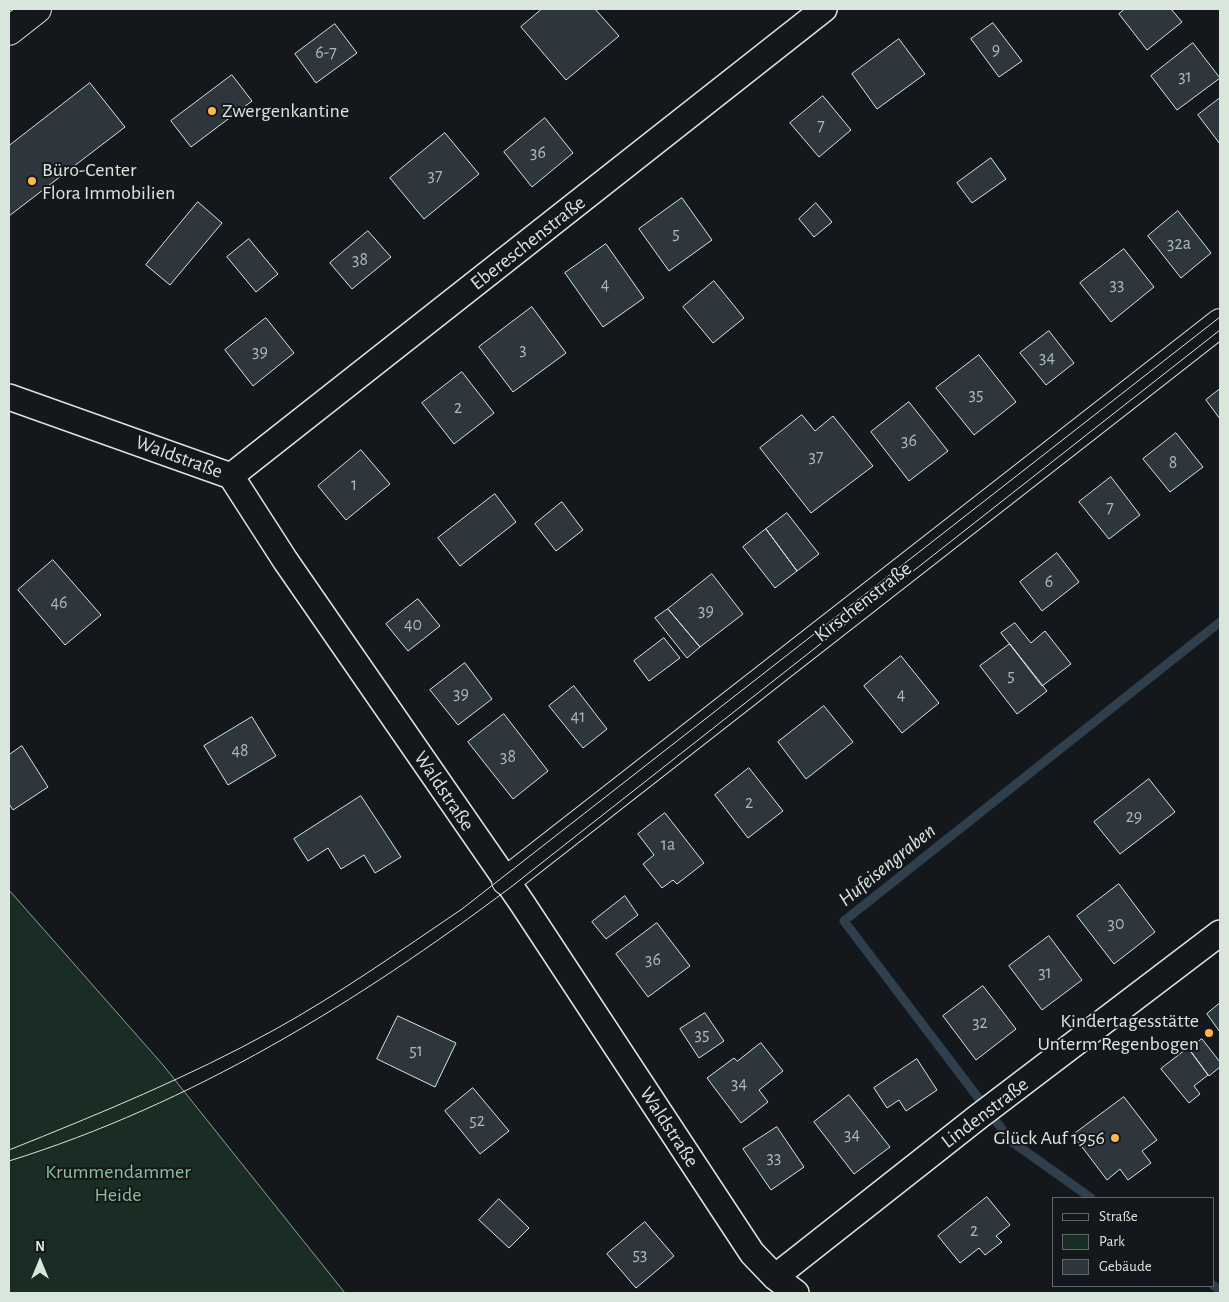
<!DOCTYPE html>
<html>
<head>
<meta charset="utf-8">
<style>
	body { margin:0 }
	#map { position:relative; width:1229px; height:1302px; overflow:hidden; background:#14181c; font-family:"Alegreya Sans",sans-serif }
	canvas { display:block }
	.frame { position:absolute; inset:0; border:10px solid #d8e6dc; pointer-events:none }
	.legend { position:absolute; left:1052px; top:1197px; width:162px; height:90px; box-sizing:border-box; background:#14181c; border:1px solid #626a69; margin:0; padding:6px 9px; list-style:none; font-size:15px; color:#d8e6dc }
	.legend li { display:flex; align-items:center; gap:10px; height:25px }
	.legend b { width:25px; border:1px solid #626a69 }
	.north { position:absolute; left:15px; top:1237px; width:50px; height:50px; -webkit-text-stroke:4px #14181c; paint-order:stroke; rotate:0deg; font-size:14px; font-weight:700; line-height:20px; text-align:center; color:#d8e6dc }
	.north::after { content:''; display:block; margin:auto; width:18px; height:22px; background:#d8e6dc; clip-path:polygon(50% 0,100% 100%,50% 72%,0 100%) }
</style>
</head>
<body>
<div id="map">
<canvas width="1229" height="1302"></canvas>
<div class="frame"></div>
<ul class="legend">
<li><b style="height:6px;background:#14181c"></b>Straße</li>
<li><b style="height:14px;background:#1a2d24"></b>Park</li>
<li><b style="height:14px;background:#2c363c"></b>Gebäude</li>
</ul>
<div class="north">N</div>
</div>
<script>
const c = document.querySelector('canvas').getContext('2d');
c.lineJoin = 'round';
function fill(path, color) {
  c.fillStyle = color;
  c.fill(path, 'evenodd');
}
function stroke(path, color, width, dash) {
  c.strokeStyle = color;
  c.lineWidth = width;
  c.lineCap = dash ? 'butt' : 'round';
  c.setLineDash(dash || []);
  c.stroke(path);
}
function write(font, color, halo, rows, align = 'center') {
  c.font = font + ' "Alegreya Sans",sans-serif';
  c.lineWidth = 4;
  c.setLineDash([]);
  c.textBaseline = 'middle';
  c.strokeStyle = halo;
  c.fillStyle = color;
  for (const [text, x, y, turn = 0] of rows) {
    c.save();
    c.translate(x, y);
    c.rotate((+turn || 0) * Math.PI / 180);
    c.textAlign = isNaN(turn) ? turn : align;
    if (halo) c.strokeText(text, 0, 0);
    c.fillText(text, 0, 0);
    c.restore();
  }
}
const green = new Path2D(`
	M9,890L163,1065L345,1293H9Z`);
const stream = new Path2D(`
	M1091,1198L1011,1141L844,921L1220,622
	M1213,1285L1220,1290`);
const building = new Path2D(`
	M542,9H595L619,36L566,80L521,27Z
	M1125,9H1171L1182,22L1147,50L1119,14Z
	M993,23L1022,61L999,77L971,39Z
	M335,24L357,53L316,83L295,54Z
	M899,39L925,74L877,109L852,74Z
	M1193,43L1220,78L1177,110L1151,76Z
	M232,75L252,101L191,147L171,121Z
	M90,83L125,127L9,216V146Z
	M823,96L851,130L819,157L790,123Z
	M1220,98V144L1198,115Z
	M545,118L573,153L532,187L504,152Z
	M445,133L479,174L424,219L390,178Z
	M991,158L1006,179L972,203L957,183Z
	M682,198L712,240L669,271L639,229Z
	M198,202L222,223L170,285L146,265Z
	M816,203L832,222L814,237L799,219Z
	M1178,211L1211,253L1181,278L1148,236Z
	M368,231L391,257L352,289L330,263Z
	M249,239L278,274L256,292L227,257Z
	M606,244L644,298L603,327L565,273Z
	M1124,249L1154,287L1111,322L1080,283Z
	M714,281L744,318L713,343L683,307Z
	M532,307L566,353L513,392L479,347Z
	M266,318L294,353L253,386L225,350Z
	M1049,331L1074,363L1046,385L1020,353Z
	M979,355L1016,402L974,435L936,388Z
	M462,372L494,413L454,444L422,403Z
	M1220,389V419L1206,400Z
	M909,402L948,451L909,481L871,432Z
	M802,415L815,431L833,416L873,466L811,513L760,448Z
	M1176,433L1203,467L1170,492L1143,459Z
	M361,450L390,484L346,520L318,486Z
	M1111,477L1140,515L1109,539L1079,502Z
	M495,494L516,522L460,566L438,538Z
	M562,502L583,530L556,551L535,524Z
	M787,513L819,554L797,571L766,529Z
	M766,529L797,571L775,588L743,547Z
	M1057,553L1079,582L1042,611L1020,582Z
	M53,560L101,615L65,645L18,590Z
	M712,574L743,614L700,647L668,609Z
	M418,599L440,626L408,651L386,624Z
	M668,609L700,647L687,658L655,618Z
	M1015,623L1031,643L1045,631L1071,664L1042,686L1001,633Z
	M664,638L680,658L649,681L634,661Z
	M1010,644L1047,691L1017,714L980,666Z
	M901,656L939,703L902,733L864,686Z
	M465,663L492,699L458,725L430,690Z
	M574,686L607,729L583,748L549,706Z
	M824,706L853,742L806,779L778,742Z
	M504,714L548,771L513,799L468,742Z
	M252,717L276,756L228,785L204,746Z
	M22,746L48,787L13,810L9,804V755Z
	M749,768L783,811L748,838L715,795Z
	M1149,779L1175,812L1120,854L1094,822Z
	M361,796L401,857L375,873L364,855L341,869L328,848L308,861L294,839Z
	M665,813L704,863L677,884L673,880L662,888L643,864L654,855L638,834Z
	M1119,884L1155,932L1114,964L1077,916Z
	M625,896L638,915L606,939L592,922Z
	M657,923L690,966L648,997L616,954Z
	M1049,936L1082,980L1042,1010L1009,966Z
	M983,986L1016,1029L976,1060L943,1016Z
	M1220,1003V1032L1207,1014Z
	M705,1013L724,1041L699,1058L680,1029Z
	M398,1016L456,1043L435,1087L377,1059Z
	M1202,1039L1220,1062V1067L1209,1076L1189,1049Z
	M761,1043L783,1071L759,1090L768,1102L741,1123L707,1078L734,1058L737,1061Z
	M1188,1048L1208,1075L1194,1086L1200,1094L1189,1103L1161,1069Z
	M917,1059L937,1090L906,1111L899,1100L887,1108L874,1088Z
	M473,1088L509,1131L480,1154L445,1111Z
	M849,1095L890,1147L854,1174L814,1122Z
	M1124,1097L1157,1140L1142,1151L1151,1163L1128,1180L1120,1169L1107,1180L1073,1135Z
	M777,1127L804,1167L771,1190L743,1149Z
	M987,1197L1010,1225L996,1236L1002,1242L985,1255L979,1248L960,1263L938,1236Z
	M499,1199L529,1228L509,1248L479,1220Z
	M645,1222L674,1256L636,1288L607,1254Z`);
const street = new Path2D(`
	M9,397L231,476L285,560L522,903L752,1253L775,1277L796,1293
	M231,476L824,9
	M775,1277L978,1117L1220,933`);
const secondary = new Path2D(`
	M9,31L37,9
	M506,881L1220,323`);
const tram = new Path2D(`
	M9,1150C99,1114 189,1077 274,1030C339,994 400,951 462,909L1220,317
	M9,1161C192,1104 358,1002 511,887L1220,330`);
const markers = [
	[212,111,5,"#ffb74d"],
	[32,181,5,"#ffb74d"],
	[1209,1033,5,"#ffb74d"],
	[1115,1138,5,"#ffb74d"]
];
const numberNames = [
	["9",996,50],
	["6-7",326,53],
	["31",1185,77],
	["7",821,126],
	["36",538,153],
	["37",435,176],
	["5",676,234],
	["32a",1179,244],
	["38",360,260],
	["4",605,285],
	["33",1117,285],
	["3",523,350],
	["39",260,352],
	["34",1047,358],
	["35",976,395],
	["2",458,408],
	["36",909,441],
	["37",816,457],
	["8",1173,463],
	["1",354,485],
	["7",1110,508],
	["6",1049,582],
	["46",59,603],
	["39",706,611],
	["40",413,625],
	["5",1011,676],
	["39",461,694],
	["4",901,695],
	["41",578,717],
	["48",240,751],
	["38",508,757],
	["2",749,803],
	["29",1134,817],
	["1a",668,845],
	["30",1116,924],
	["36",653,960],
	["31",1045,973],
	["32",980,1023],
	["35",702,1035],
	["51",416,1051],
	["34",739,1084],
	["52",477,1121],
	["34",852,1135],
	["33",774,1158],
	["2",974,1231],
	["53",640,1255]
];
const poiNames = [
	["Zwergenkantine",222,111],
	["Büro-Center",42,170],
	["Flora Immobilien",42,193],
	["Kindertagesstätte",1199,1021,"right"],
	["Unterm Regenbogen",1199,1044,"right"],
	["Glück Auf 1956",1105,1138,"right"]
];
const streetNames = [
	["Ebereschenstraße",528,243,-38],
	["Waldstraße",179,457,20],
	["Kirschenstraße",863,602,-38],
	["Waldstraße",444,791,56],
	["Lindenstraße",985,1113,-37],
	["Waldstraße",669,1127,57]
];
const parkNames = [
	["Krummendammer",118,1172],
	["Heide",118,1195]
];
const waterNames = [
	["Hufeisengraben",887,865,-39]
];
fill(green, '#1a2d24');
stroke(green, '#939e99', 1);
stroke(stream, '#2f3f4d', 9);
fill(building, '#2c363c');
stroke(building, '#d8e6dc', 1);
stroke(street, '#d8e6dc', 28);
stroke(secondary, '#d8e6dc', 30);
stroke(street, '#14181c', 25);
stroke(secondary, '#14181c', 28);
stroke(tram, '#d8e6dc', 1);
for (const [x, y, r, color] of markers) {
  const dot = new Path2D();
  dot.arc(x, y, r, 0, 2 * Math.PI);
  c.fillStyle = color;
  c.fill(dot);
  stroke(dot, '#14181c', 2);
}
write('18px', '#adbab4', null, numberNames);
write('20px', '#d8e6dc', '#14181c', poiNames, 'left');
write('20px', '#d8e6dc', '#14181c', streetNames);
write('20px', '#8ac095', '#14181c', parkNames);
write('italic 21px', '#d8e6dc', '#14181c', waterNames);
</script>
</body>
</html>
